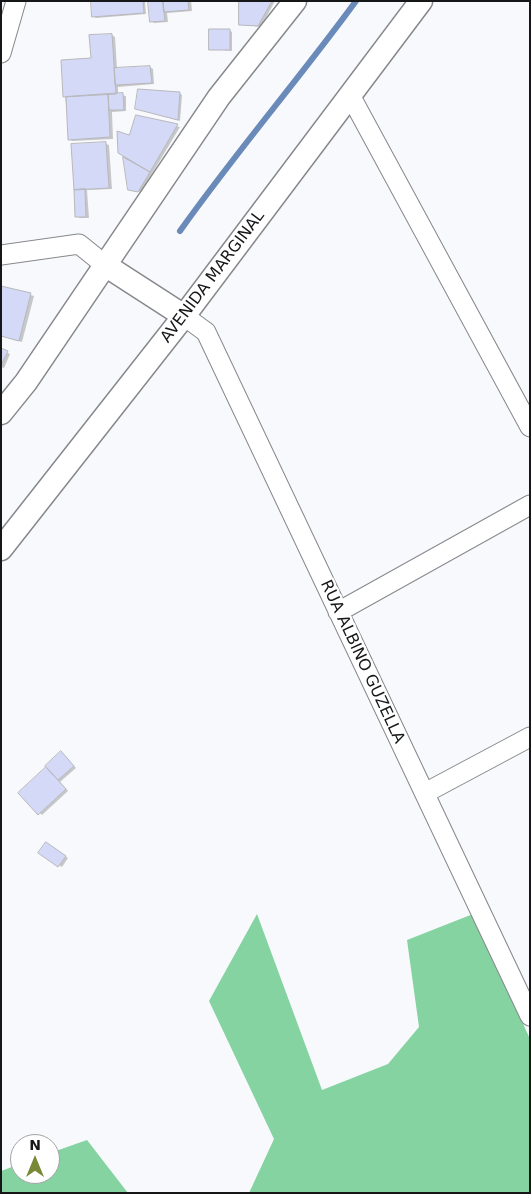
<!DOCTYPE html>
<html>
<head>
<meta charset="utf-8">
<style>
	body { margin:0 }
	#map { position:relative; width:531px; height:1194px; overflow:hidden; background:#f8f9fc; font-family:"DejaVu Sans",sans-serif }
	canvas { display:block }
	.frame { position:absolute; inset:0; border:2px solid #161718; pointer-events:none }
	.north { position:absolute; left:10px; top:1134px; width:50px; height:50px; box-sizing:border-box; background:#fff; border:1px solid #a2a2a3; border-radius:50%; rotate:0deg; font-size:14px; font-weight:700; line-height:20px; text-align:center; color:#161718 }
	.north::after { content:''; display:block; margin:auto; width:18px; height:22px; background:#778837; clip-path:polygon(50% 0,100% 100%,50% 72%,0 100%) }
</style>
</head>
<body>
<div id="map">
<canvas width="531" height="1194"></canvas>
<div class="frame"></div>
<div class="north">N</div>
</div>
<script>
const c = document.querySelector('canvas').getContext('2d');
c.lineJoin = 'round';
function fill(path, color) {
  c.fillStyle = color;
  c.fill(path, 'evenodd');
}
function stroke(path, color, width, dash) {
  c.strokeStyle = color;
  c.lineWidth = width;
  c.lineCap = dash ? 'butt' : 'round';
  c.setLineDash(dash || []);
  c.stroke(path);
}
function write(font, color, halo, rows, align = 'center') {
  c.font = font + ' "DejaVu Sans",sans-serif';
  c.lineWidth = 4.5;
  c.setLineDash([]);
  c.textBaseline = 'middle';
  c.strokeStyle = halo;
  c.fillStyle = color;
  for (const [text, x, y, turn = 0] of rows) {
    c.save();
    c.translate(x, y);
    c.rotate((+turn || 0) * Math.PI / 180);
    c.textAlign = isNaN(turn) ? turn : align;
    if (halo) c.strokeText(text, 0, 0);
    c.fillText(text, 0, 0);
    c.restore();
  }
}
const forest = new Path2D(`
	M257,914L322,1090L388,1064L419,1027L407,940L473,914L530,1039V1193H249L274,1139L209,1001Z
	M87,1140L128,1193H1V1171L20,1164V1174H50V1153Z`);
const shadow = new Path2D(`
	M92,1H145L146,14L96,18L93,16Z
	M149,1H191L192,11L167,13L168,22L154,23L151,21Z
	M240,1H275L261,27L240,24Z
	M229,30L232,32V51L211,49Z
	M112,35L115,37L117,69L150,67L153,69L154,84L118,87V95L126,96V111L112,112L113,139L72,141L69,139L62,61L92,59Z
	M179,93L182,95L180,121L136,109Z
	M137,116L180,127L141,192L129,189L124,155Z
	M106,144L109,145L112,189L87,190L89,218H80L77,216L73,146Z
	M1,287L34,296L22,342L1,336Z
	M1,350L10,354L4,368L1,367Z
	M64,755L76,768L60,782L68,791L42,815L19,793Z
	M46,844L68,858L62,867L40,853Z`);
const stream = new Path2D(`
	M180,231C236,152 299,79 356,1`);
const building = new Path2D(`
	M91,1H143L144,13L92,17Z
	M148,1H163L165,21L150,22Z
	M163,1H188L189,10L164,12Z
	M239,1H272L258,26L239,25Z
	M209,29H230V50H209Z
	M112,34L116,94L63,97L61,60L91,58L89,35Z
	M150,66L152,83L115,85L114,68Z
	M138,89L180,92L178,120L135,109Z
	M123,93L124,110H109L108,94Z
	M108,94L110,137L68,140L66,97Z
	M136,115L178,124L150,172L118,153L117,131L129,135Z
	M106,142L109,188L74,190L71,144Z
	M123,157L150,172L138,192L128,190Z
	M85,189L86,217H75L74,190Z
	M1,286L31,293L19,341L1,336Z
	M1,348L8,351L1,365Z
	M61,751L74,766L58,780L45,766Z
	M46,767L66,789L38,815L18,793Z
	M46,842L66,856L58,867L38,853Z`);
const minor = new Path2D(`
	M1,53L16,1
	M350,95L530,427
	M1,255L79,244L105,265
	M184,316L206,332L530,1016
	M338,612L530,505
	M425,793L530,737`);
const tertiary = new Path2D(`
	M105,265L184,316
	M1,413L26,382L219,97L295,1
	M1,549L184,316L421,1`);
const streetNames = [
	["AVENIDA MARGINAL",213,277,-53],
	["RUA ALBINO GUZELLA",362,662,65]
];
fill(forest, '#84d3a1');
fill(shadow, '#0003');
stroke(stream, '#6a8ab9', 6);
fill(building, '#d4d9f8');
stroke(building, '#b8b8bb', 1);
stroke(minor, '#87888b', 21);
stroke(tertiary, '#87888b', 25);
stroke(minor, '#fff', 19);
stroke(tertiary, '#fff', 22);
write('16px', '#161718', '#fff', streetNames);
</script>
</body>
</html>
